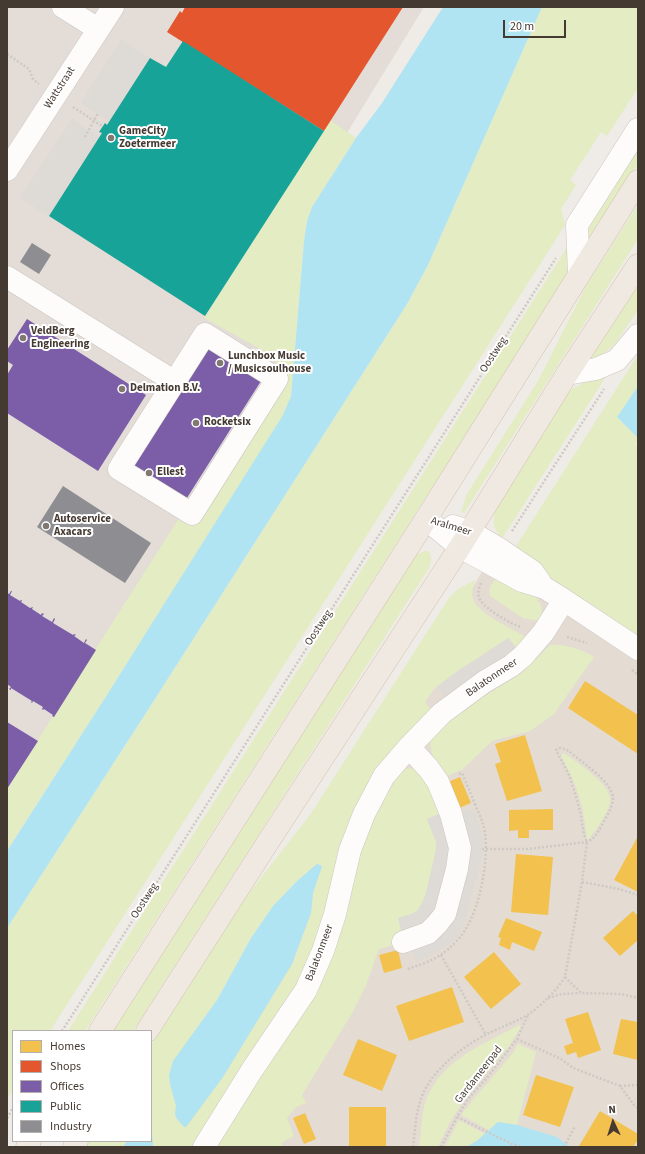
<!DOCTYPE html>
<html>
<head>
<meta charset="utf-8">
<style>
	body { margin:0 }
	#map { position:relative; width:645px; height:1154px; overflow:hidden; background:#efebe6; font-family:"Source Sans 3",sans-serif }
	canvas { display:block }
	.frame { position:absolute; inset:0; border:8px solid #453a32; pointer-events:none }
	.legend { position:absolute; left:12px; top:1030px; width:140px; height:112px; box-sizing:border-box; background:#fff; border:1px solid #b5b0ad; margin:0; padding:5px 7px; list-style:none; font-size:12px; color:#453a32 }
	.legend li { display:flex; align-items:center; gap:8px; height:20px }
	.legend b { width:20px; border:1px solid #b5b0ad }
	.north { position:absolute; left:593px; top:1102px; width:40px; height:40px; -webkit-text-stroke:3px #fff; paint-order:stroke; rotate:356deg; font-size:11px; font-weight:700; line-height:16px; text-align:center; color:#453a32 }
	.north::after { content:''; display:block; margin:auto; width:14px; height:18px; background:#453a32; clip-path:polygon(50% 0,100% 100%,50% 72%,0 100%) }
	.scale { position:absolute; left:503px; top:20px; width:63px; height:18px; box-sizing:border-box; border:2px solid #453a32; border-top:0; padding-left:5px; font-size:12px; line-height:14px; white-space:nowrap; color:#453a32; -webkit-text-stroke:3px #fff; paint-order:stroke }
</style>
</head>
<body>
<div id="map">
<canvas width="645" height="1154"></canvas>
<div class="frame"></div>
<ul class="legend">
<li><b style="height:11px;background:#f2c14e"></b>Homes</li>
<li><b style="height:11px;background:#e4572e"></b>Shops</li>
<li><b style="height:11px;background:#7b5ea7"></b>Offices</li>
<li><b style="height:11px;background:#17a398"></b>Public</li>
<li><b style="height:11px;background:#8d8d92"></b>Industry</li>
</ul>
<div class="north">N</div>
<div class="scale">20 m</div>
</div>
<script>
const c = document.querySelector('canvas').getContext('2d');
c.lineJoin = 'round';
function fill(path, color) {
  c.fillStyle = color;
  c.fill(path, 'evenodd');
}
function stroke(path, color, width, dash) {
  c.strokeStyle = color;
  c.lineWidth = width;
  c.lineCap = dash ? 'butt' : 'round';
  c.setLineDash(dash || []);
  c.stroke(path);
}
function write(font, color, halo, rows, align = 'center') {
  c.font = font + ' "Source Sans 3",sans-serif';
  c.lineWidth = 4;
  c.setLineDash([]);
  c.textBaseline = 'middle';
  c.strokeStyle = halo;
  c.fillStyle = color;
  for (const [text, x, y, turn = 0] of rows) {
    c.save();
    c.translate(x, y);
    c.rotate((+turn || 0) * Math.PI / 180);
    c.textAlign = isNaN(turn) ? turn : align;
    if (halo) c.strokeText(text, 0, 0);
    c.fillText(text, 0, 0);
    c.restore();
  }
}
const residential = new Path2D(`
	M501,539L638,631V1147H147Z`);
const industrial = new Path2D(`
	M7,7H424L227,329L275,357L282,387L7,830Z`);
const green = new Path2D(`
	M542,7H638V88L607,136L601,132L570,180L576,185L561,209L565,225L50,1031H13V1090L7,1099V928L146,713L407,304L428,265Z
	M330,120L356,138L312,207L307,221L304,241L291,396L284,415L105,698L7,851V788L181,515L282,387L275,357L204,318Z
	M638,138V164L587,243L585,230Z
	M638,205V239L464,513L461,512L467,494L538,381L586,286Z
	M568,246L569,273L85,1031H68Z
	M638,281V310L614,345L599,357L591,360L590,358Z
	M638,355V386L617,417L638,438V441L635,444L638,446V636L567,589L513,551Z
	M605,371L607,375L501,540L494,526V513L567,392Z
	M425,551H429C432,557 431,561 429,568L133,1031H111L411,561L418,554Z
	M495,579L506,582L538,597L537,600C544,607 543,613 539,621L523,618L490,596L489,589Z
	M475,580C474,586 471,593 473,599C477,611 502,624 513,630C518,633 523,634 526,638L518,650L508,638L459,670L434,689L425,702L432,711L406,739L331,897L303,976L194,1147H153L151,1121V1045L242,902L310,815L449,598L458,589ZM317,864L322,866L313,893L311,913L292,964L223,1077L186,1127L175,1115L176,1106L196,1029L217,1000L251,938L273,906L297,881Z
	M550,645C564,644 582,649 594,657L554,714L530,731L492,741L463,769L443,778C438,767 428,751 431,739C432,733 453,715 459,709L462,713L483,697L522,673Z
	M564,753C576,762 608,782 610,798C611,811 596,829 589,839L587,840C584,807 577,784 561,756Z
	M411,768L423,773L441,813L427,819C430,826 434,834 436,842C438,854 426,901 418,910C413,915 405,916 398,918L402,934V943L379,949L366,985L354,1010L302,1095L306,1103L296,1107L287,1118L294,1136L281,1143L283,1147H213L278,1048L365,833L397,775L406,769Z
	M519,1025L521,1027L509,1046L464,1100L449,1124L438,1147H419C421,1134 421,1120 424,1107C436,1062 482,1045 519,1025Z
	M518,1044L536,1052L517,1125L498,1122L489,1130L461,1115L471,1102L513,1053Z
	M459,1120L485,1134C470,1148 465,1147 445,1147Z
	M89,1141H127L123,1147H86Z`);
const parking = new Path2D(`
	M122,39L150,58L109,121L81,103Z
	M72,119L99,137L49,216L20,198Z
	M508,638L518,650L447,699L437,687L459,670L483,656Z
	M473,808L482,834L483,853L465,922L459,934L450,944L431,956L416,962L412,947L402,934L398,918L412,914L418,910L425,897L436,849V842L427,819L441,813L458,814Z`);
const water = new Path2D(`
	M443,7H542L428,265L407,304L146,713L7,928V851L105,698L283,415L291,396L304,241L307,221L312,207L356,138L382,103Z
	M638,386V438L617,417Z
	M317,864L322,866L313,893L311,913L292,964L223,1077L186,1127H184L177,1119L175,1115L176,1106L170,1084L169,1075L173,1061L217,1000L251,938L273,906L297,881Z
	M151,1121L153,1147H123L127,1141H151Z
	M498,1122L517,1125L557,1137L570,1147H467L478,1140Z`);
const homes = new Path2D(`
	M585,681L638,715V754L568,708Z
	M525,735L542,791L507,801L495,764L501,762L495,744Z
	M460,777L471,803L459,808L448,782Z
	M553,809V830H529V838H518V830L509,831V810Z
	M638,836V892L614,880Z
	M516,854L553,857L548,915L511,912Z
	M633,911L638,916V940L620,956L603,938Z
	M506,918L542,932L534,951L512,942L510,950L499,945L501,938L498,937Z
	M398,950L402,968L384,973L379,955Z
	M494,952L521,984L491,1009L464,977Z
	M452,987L464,1022L409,1041L396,1006Z
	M588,1012L601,1050L578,1058L576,1052L567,1055L564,1046L573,1043L565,1019Z
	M621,1019L638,1022V1060L613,1054Z
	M358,1039L397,1055L382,1091L343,1075Z
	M536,1075L574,1087L560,1127L523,1115Z
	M349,1107H386V1147H349Z
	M600,1111L638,1134V1140L633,1147H581L579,1146Z
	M305,1113L316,1139L304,1144L293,1118Z`);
const shops = new Path2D(`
	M185,7H403L324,131L167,32L180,11L182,13Z`);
const offices = new Path2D(`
	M27,319L146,395L98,471L7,413V375L13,365L7,361V350Z
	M207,346L261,381L185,501L130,466Z
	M11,591H12L10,595L20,601L21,600H22L21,602L30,608L33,607L32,609L41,615L42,613L44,614L42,616L52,622L54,618L55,619L53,623L73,635L74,634L76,635L74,636L84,643L86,639L87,640L85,643L96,650L54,717L52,716L53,715L44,709L43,710L42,709L43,707L33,701L32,703L31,702L32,701L11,688V690L9,689L11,687L7,684V593L9,594Z
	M7,722L38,741L7,789Z`);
const public = new Path2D(`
	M183,41L324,131L205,316L49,216L102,133L99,132L105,123L107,125L150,58L166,67Z`);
const industry = new Path2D(`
	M32,243L51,255L39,274L20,262Z
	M63,486L151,543L125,583L37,527Z`);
const path = new Path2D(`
	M7,54L29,69L33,79L39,84
	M73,107L102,126
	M85,137L98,113
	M512,531L604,389
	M481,583C478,589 477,596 481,601C487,610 511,624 521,627
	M567,637L587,643
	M632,670L638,675
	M459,774L462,773L475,804
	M582,882L619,889L638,895
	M441,955L486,1035
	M408,969C419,965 432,961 442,954C450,948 460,939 465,930C481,906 491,851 483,824C481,817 477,810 475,804
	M565,977L581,993L621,994L638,998
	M548,998L562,994L580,993
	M62,1031L556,258
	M517,1039L561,1059L573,1068L620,1086L634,1105L638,1108
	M620,1086L638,1085
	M457,1117L512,1144L522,1147
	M7,1118L13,1108
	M413,1147C415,1130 416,1111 422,1096C433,1069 462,1047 487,1034C501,1027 516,1022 529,1014C543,1004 556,991 565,977L582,882L587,842L584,835L580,811L575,793L569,775L556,750C560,746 564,749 569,751C581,762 612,781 613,798C613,806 608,814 604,821C599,830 596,838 587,842L528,849H480
	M441,1147L457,1117L468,1099L490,1074L517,1039L528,1015
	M564,1147L575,1126`);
const minor = new Path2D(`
	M63,7L98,29
	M7,170L113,7
	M579,275L577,225L638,129
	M7,277L175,382
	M205,334L277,379L192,514L119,469Z
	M567,374L596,369L617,360L638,335
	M426,519L460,547L522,581L545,588L564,600L638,649
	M453,526L469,531L501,550L532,571L540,582
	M403,942L428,933L437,924L445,914L457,869L460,848L451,814L438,782L429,769L409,747
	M204,1147L252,1070L306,990L323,951L335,914L350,850L364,814L384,776L409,747L442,713L484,682L511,666L523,656L543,633L564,600`);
const major = new Path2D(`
	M100,1031L426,519L638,181
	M147,1031L268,842L460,547L567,374L638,265
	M27,1147L30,1141
	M74,1147L77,1141`);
const markers = [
	[111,138,4,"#807871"],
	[23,338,4,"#807871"],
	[220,363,4,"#807871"],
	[122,389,4,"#807871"],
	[196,423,4,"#807871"],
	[149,473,4,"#807871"],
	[46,526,4,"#807871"]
];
const streetNames = [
	["Wattstraat",60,88,-57],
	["Oostweg",494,355,-57],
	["Aralmeer",451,527,17],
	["Oostweg",319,628,-57],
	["Balatonmeer",492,678,-34],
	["Oostweg",145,901,-57],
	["Balatonmeer",320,953,-69],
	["Gardameerpad",479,1075,-52]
];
const poiNames = [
	["GameCity",119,132],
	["Zoetermeer",119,145],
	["VeldBerg",31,332],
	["Engineering",31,345],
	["Lunchbox Music",228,357],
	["/ Musicsoulhouse",228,370],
	["Delmation B.V.",130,389],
	["Rocketsix",204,423],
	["Ellest",157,473],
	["Autoservice",54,520],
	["Axacars",54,533]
];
fill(residential, '#e4dcd2');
fill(industrial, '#e3dcd7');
fill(green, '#e3ecc3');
fill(parking, '#dedad6');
fill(water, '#b1e4f3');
fill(homes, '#f2c14e');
fill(shops, '#e4572e');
fill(offices, '#7b5ea7');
fill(public, '#17a398');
fill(industry, '#8d8d92');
stroke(minor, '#cbc7c2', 23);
stroke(major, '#d4c3b1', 23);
stroke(path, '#cec9c5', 2.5, [2, 2]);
stroke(minor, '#fdfcfb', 22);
stroke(major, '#f0e9e2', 22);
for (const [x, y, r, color] of markers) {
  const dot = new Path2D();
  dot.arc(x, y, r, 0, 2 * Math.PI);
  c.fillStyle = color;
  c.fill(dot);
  stroke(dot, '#fff', 1.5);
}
write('11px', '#453a32', '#fff', streetNames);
write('bold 11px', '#453a32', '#fff', poiNames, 'left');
</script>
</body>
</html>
